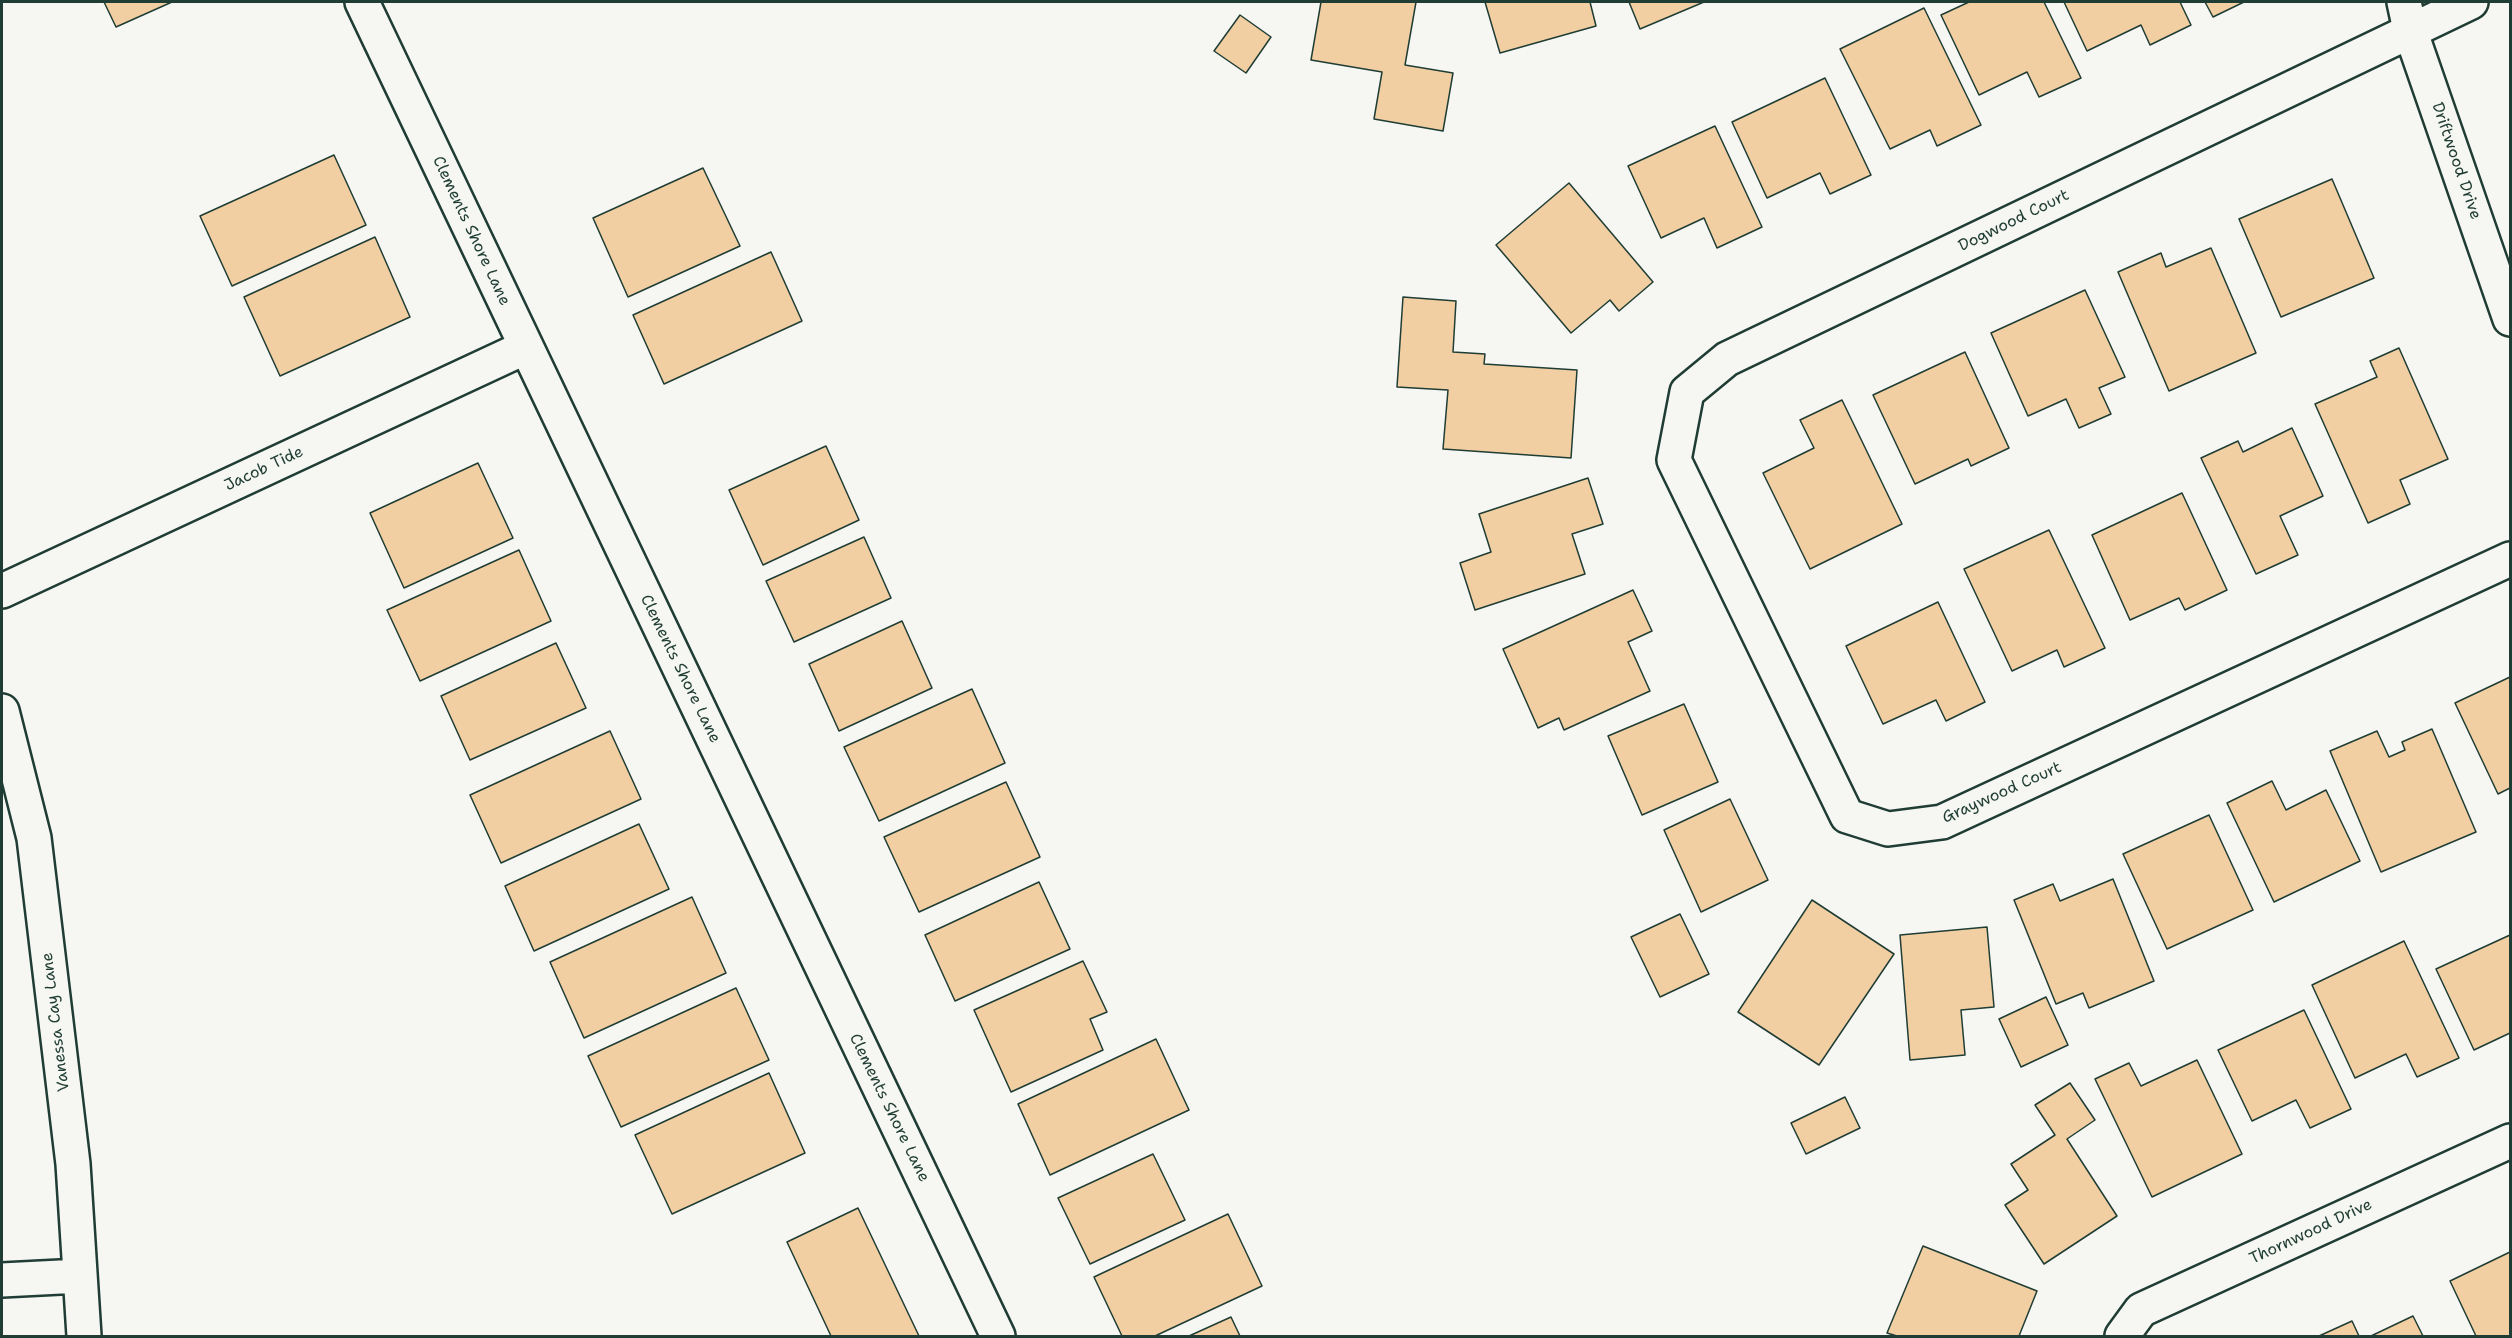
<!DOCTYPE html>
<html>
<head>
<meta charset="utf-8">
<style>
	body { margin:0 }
	#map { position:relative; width:2512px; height:1338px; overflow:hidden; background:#f6f6f2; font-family:"Shantell Sans",sans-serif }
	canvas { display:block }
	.frame { position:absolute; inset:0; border:3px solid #1f3d34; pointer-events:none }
</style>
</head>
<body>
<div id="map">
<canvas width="2512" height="1338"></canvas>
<div class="frame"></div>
</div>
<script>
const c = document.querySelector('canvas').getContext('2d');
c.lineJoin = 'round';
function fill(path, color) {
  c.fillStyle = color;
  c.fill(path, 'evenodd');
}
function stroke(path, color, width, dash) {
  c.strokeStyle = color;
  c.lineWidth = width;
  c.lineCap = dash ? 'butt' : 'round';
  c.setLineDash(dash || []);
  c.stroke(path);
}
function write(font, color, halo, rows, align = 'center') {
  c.font = font + ' "Shantell Sans",sans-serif';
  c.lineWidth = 5;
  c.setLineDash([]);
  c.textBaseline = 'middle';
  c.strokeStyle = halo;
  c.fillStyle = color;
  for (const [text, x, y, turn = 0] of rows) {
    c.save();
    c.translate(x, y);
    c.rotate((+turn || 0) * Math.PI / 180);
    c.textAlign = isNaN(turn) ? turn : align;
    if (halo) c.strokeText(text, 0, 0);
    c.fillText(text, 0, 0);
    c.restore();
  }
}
const building = new Path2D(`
	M104,2H172L116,27Z
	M1321,2H1416L1405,65L1453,73L1443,131L1374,119L1382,72L1311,60Z
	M1485,2H1590L1596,26L1500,53Z
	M1629,2H1704L1640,29Z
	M1969,2H2044L2081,78L2039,97L2027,72L1979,95L1941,15Z
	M2064,2H2180L2191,25L2150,45L2141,25L2087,51Z
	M2205,2H2244L2213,17Z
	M1924,8L1981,125L1937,146L1930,130L1890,149L1840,49Z
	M1240,15L1271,37L1246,73L1214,51Z
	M1825,78L1871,175L1830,194L1820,173L1767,198L1732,122Z
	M1715,126L1762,227L1717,248L1704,218L1661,238L1628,166Z
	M334,155L366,225L232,286L200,216Z
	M703,168L740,246L628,297L593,218Z
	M2332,179L2374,278L2281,317L2239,219Z
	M1569,183L1653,282L1619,311L1610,300L1571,333L1496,245Z
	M375,237L410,317L280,376L244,297Z
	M2211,248L2256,353L2169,391L2118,272L2161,253L2166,267Z
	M771,252L802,321L664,384L633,315Z
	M2085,290L2125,377L2099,388L2111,414L2079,428L2066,399L2028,416L1991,333Z
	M1403,297L1456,301L1453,352L1485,354L1484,364L1577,370L1571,458L1443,449L1448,390L1397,387Z
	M2399,348L2448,459L2400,480L2410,504L2368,523L2315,404L2377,377L2370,361Z
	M1965,352L2009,448L1971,466L1968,459L1915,484L1873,395Z
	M1842,400L1902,524L1810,569L1763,473L1814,448L1800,420Z
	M2292,428L2323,496L2280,516L2298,555L2256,574L2201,458L2238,441L2243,452Z
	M826,446L859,520L763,565L729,490Z
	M478,463L513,538L404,588L370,513Z
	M1588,478L1603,524L1572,534L1585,574L1475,610L1460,563L1491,552L1479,514Z
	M2182,493L2227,590L2185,610L2179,598L2130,620L2092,535Z
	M2049,530L2105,648L2064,667L2057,650L2012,671L1964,569Z
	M864,537L891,598L794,642L766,581Z
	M519,550L551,621L420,681L387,610Z
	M1633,590L1652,631L1628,642L1650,691L1564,730L1559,718L1538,728L1503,649Z
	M1938,602L1985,702L1946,721L1936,700L1883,724L1846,646Z
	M902,621L932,688L839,731L809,664Z
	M556,643L586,708L470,760L441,696Z
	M2510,677V788L2498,794L2455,703Z
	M972,689L1005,763L879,821L844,747Z
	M1684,704L1718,782L1642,815L1608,736Z
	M2432,729L2476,832L2381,872L2330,751L2377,731L2389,757L2405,750L2402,742Z
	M610,731L641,799L501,863L470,795Z
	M2272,781L2286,810L2326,790L2360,861L2274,902L2227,803Z
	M1006,782L1040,857L919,912L884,837Z
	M1730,799L1768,880L1701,912L1664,830Z
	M2209,815L2253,910L2167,949L2123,854Z
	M639,824L669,889L534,951L505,886Z
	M2113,879L2154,981L2089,1008L2083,993L2056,1004L2014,900L2053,884L2060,901Z
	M1039,882L1070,949L955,1001L925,935Z
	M692,897L726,973L584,1038L550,962Z
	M1812,900L1894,954L1819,1065L1738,1012Z
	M1680,914L1709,974L1660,997L1631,937Z
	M1987,927L1994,1007L1961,1010L1965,1055L1910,1060L1900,935Z
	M2510,935V1033L2474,1050L2436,969Z
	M2404,941L2459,1058L2417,1077L2406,1054L2355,1078L2312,985Z
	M1083,961L1107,1012L1090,1019L1103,1050L1011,1092L974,1010Z
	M736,988L769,1060L621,1127L588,1056Z
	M2046,997L2068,1045L2021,1067L1999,1019Z
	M2304,1010L2351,1109L2310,1128L2296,1100L2252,1121L2218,1050Z
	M1156,1039L1189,1110L1050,1175L1018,1104Z
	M2197,1060L2242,1154L2152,1197L2095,1079L2129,1063L2141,1086Z
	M769,1073L805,1153L672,1214L635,1135Z
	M2070,1083L2095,1120L2067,1139L2117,1216L2044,1264L2005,1205L2028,1190L2011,1164L2055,1135L2035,1105Z
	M1845,1097L1860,1128L1806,1154L1791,1123Z
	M1153,1154L1185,1220L1090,1264L1058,1198Z
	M858,1208L919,1336H831L787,1242Z
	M1228,1214L1262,1286L1155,1336H1122L1094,1277Z
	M1923,1246L2037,1291L2019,1336H1897L1887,1333Z
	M2510,1252V1336H2476L2450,1281Z
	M2413,1316L2423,1336H2371Z
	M1231,1317L1240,1336H1189Z
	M2352,1321L2359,1336H2319Z`);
const minor = new Path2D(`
	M362,2L998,1336
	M2404,2L2410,30L2510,319
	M2471,2L1727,359L1687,392L1674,460L1847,816L1888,829L1942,822L2510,559
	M2,591L526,347
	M2,711L34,838L73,1164L84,1336
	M2,1280L80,1276
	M2122,1336L2141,1310L2510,1141`);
const streetNames = [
	["Driftwood Drive",2456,161,71],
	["Dogwood Court",2014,221,-26],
	["Clements Shore Lane",471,231,65],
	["Jacob Tide",264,469,-25],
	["Clements Shore Lane",680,669,64],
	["Graywood Court",2002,793,-24],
	["Vanessa Cay Lane",56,1022,-97],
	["Clements Shore Lane",889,1108,64],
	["Thornwood Drive",2311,1232,-25]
];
fill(building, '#f1cfa2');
stroke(building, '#1f3d34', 1.5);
stroke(minor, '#1f3d34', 38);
stroke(minor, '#f6f6f2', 33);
write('16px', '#1f3d34', '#f6f6f2', streetNames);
</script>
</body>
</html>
